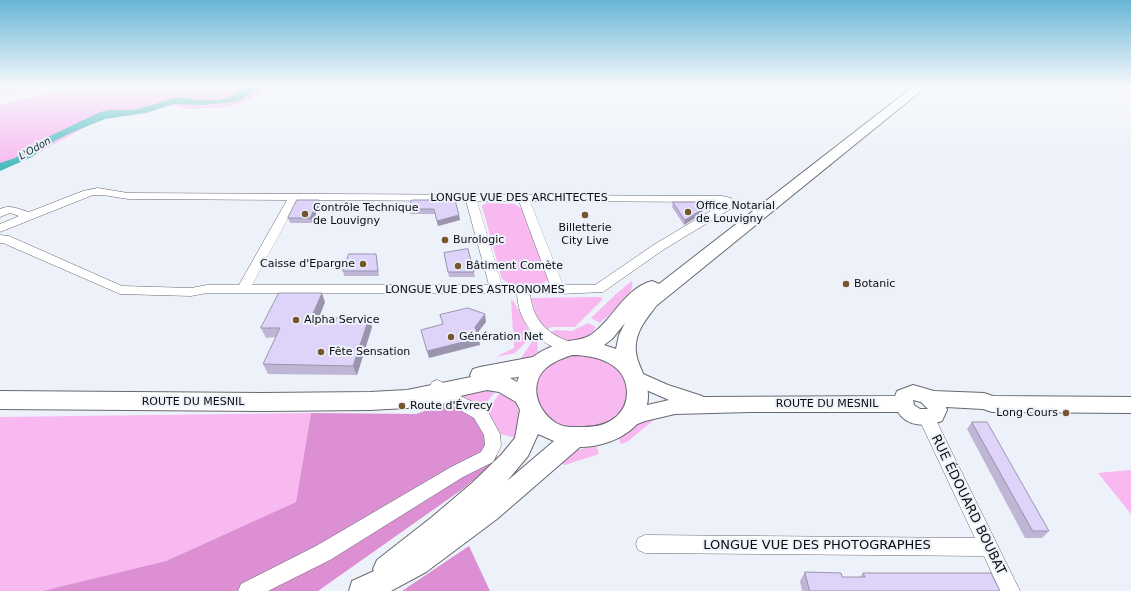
<!DOCTYPE html>
<html>
<head>
<meta charset="utf-8">
<style>
	body { margin:0 }
	canvas { display:block; background:#edf1f9 }
</style>
</head>
<body>
<canvas width="1131" height="591"></canvas>
<script>
const c = document.querySelector('canvas').getContext('2d');
c.lineJoin = 'round';
function fill(path, color) {
  c.fillStyle = color;
  c.fill(path, 'evenodd');
}
function stroke(path, color, width, dash) {
  c.strokeStyle = color;
  c.lineWidth = width;
  c.lineCap = dash ? 'butt' : 'round';
  c.setLineDash(dash || []);
  c.stroke(path);
}
function write(font, color, halo, rows, align = 'center') {
  c.font = font + ' "DejaVu Sans",sans-serif';
  c.lineWidth = 4;
  c.setLineDash([]);
  c.textBaseline = 'middle';
  c.strokeStyle = halo;
  c.fillStyle = color;
  for (const [text, x, y, turn = 0] of rows) {
    c.save();
    c.translate(x, y);
    c.rotate((+turn || 0) * Math.PI / 180);
    c.textAlign = isNaN(turn) ? turn : align;
    if (halo) c.strokeText(text, 0, 0);
    c.fillText(text, 0, 0);
    c.restore();
  }
}
const green = new Path2D(`
	M0,86H45L0,96Z
	M80,86H269L249,100L228,107L186,109L167,104L128,115L105,116L31,157L0,167V105Z
	M486,203L514,204L521,208L548,280L542,284H510L502,279L482,206Z
	M632,281C636,294 609,314 600,323L591,318L615,295Z
	M600,297L603,299L575,327H552L546,330L536,315L531,298Z
	M511,299C517,305 527,327 532,336L515,353L496,357L514,348Z
	M588,323L596,327C584,347 566,344 549,333L556,330L572,331Z
	M537,338L538,352C529,361 521,361 509,362L521,358L532,342Z
	M587,354C616,362 618,365 630,392L622,415L598,429L559,427L539,410L535,385L538,377L550,364L567,356Z
	M498,388C481,409 485,410 460,399V390Z
	M503,389L515,401L519,413V437L515,438L497,433L485,413Z
	M311,413L296,502L166,561L42,591H0V417Z
	M660,415L627,442L621,444L618,437L641,420Z
	M595,446L597,447L599,454L565,465L560,463L577,450Z
	M1131,470V514L1098,473Z`);
const forest = new Path2D(`
	M447,403L466,410L482,421L498,459L464,488L318,591H42L166,561L296,502L311,413L416,414Z
	M469,546L490,591H402Z`);
const water = new Path2D(`
	M246,86H260V88L241,100L232,102L200,105L174,104L146,113L105,119L68,134L49,144L32,157L0,171V163L15,158L48,137L100,112L109,110H135L178,97C193,99 213,103 228,98C234,95 240,89 246,86Z`);
const minor = new Path2D(`
	M98,188L128,193L722,196L731,198L735,203L732,208L663,250L603,292L559,294L530,293C532,317 544,331 565,340C571,342 575,343 578,348L576,352C569,354 564,351 558,349C533,339 518,320 517,293H207L191,296L120,294L3,243H0V235L9,236L122,286L191,288L207,285H239L287,200L128,199L103,195H93L0,232V224L19,216L10,213L0,217V209C10,204 18,209 29,212L83,191ZM298,200L466,201L489,285H252ZM477,201H519L550,285H502ZM530,201L722,202L724,203L655,244L595,285H563Z
	M437,380L442,382L445,389L450,393L458,395L486,408L500,434L501,446L493,462L463,477L330,560L268,591H238L241,584L316,546L451,467L481,452L485,445L484,435L474,418L451,405L442,403L433,396L430,386L432,382Z
	M927,412L933,414L1020,591H1000L984,556L645,553L638,550L636,544L638,538L645,535L975,538L919,419L921,414Z`);
const tertiary = new Path2D(`
	M634,370L668,385L702,396L703,397L895,396L897,391L913,385L934,391L984,393L993,396L1131,397V413L992,412L983,409L946,407L947,410L942,421C927,427 907,427 898,412H750L675,414L645,421L627,428L620,426L617,420L620,414L643,406L669,400L628,382L625,377L628,372ZM913,400L921,402L928,409H920L914,405Z`);
const secondary = new Path2D(`
	M914,86H927L656,306C648,317 638,328 636,343C634,361 644,370 647,386C655,426 613,447 580,447L497,519L426,572L391,591H349L352,581L374,571L373,569L377,560L432,517L472,483L501,455L515,438L520,410L516,402L499,392L487,390L407,408L370,410L263,411L0,409V391L263,393L370,392L407,390L471,377L470,375L473,369L480,367L533,357C543,349 557,344 569,341C579,339 583,340 592,334C613,319 625,288 652,281L659,284ZM625,323L619,335L616,349L604,345L612,339ZM572,355C596,355 626,363 627,392C627,402 624,409 617,416C607,425 596,427 583,427C574,427 565,428 556,423C533,408 527,376 555,362C560,359 566,357 572,355ZM519,377L517,382L510,378ZM538,434L554,441L507,481L528,456Z`);
const wall = new Path2D(`
	M319,200L320,205L312,223H290L288,218Z
	M412,200L459,215L460,220L438,226L435,214H410L409,209Z
	M673,202L702,214L684,225L672,207Z
	M444,253L474,272L475,277H449Z
	M377,259L379,276H344L343,271Z
	M325,302L319,318H369L372,327L357,375L268,374L263,364L276,337L266,338L261,328Z
	M972,422L1049,531L1042,538H1025L967,429Z
	M805,572L842,577H860L863,573L1000,591H802L800,581Z`);
const shadedWall = new Path2D(`
	M319,200L320,205L312,223L310,218Z
	M703,209L702,214L684,225L685,220Z
	M459,215L460,220L438,226L437,221Z
	M322,293L325,302L315,327L311,318Z
	M485,314L486,322L476,335L475,327Z
	M369,318L372,327L357,375L353,366Z
	M479,338L480,345L429,358L427,351Z`);
const building = new Path2D(`
	M297,200H319L310,218H288Z
	M412,200H455L459,215L437,221L434,209H409Z
	M673,202H697L703,209L685,220Z
	M468,249L474,272H448L444,253Z
	M349,254H376L378,271H343Z
	M279,293H322L311,318H369L353,366L263,364L280,328H261Z
	M468,308L485,314L475,327L479,338L427,351L421,330L443,324L440,315Z
	M972,422H987L1049,531H1033Z
	M805,572L841,573L842,577H865L863,573H991L1000,591H810Z`);
const markers = [
	[688,212,4,"#76552c"],
	[305,214,4,"#76552c"],
	[585,215,4,"#76552c"],
	[445,240,4,"#76552c"],
	[363,264,4,"#76552c"],
	[458,266,4,"#76552c"],
	[846,284,4,"#76552c"],
	[296,320,4,"#76552c"],
	[451,337,4,"#76552c"],
	[321,352,4,"#76552c"],
	[402,406,4,"#76552c"],
	[1066,413,4,"#76552c"]
];
const farWaternames = [
	["L'Odon",35,149,-30]
];
const streetNames = [
	["LONGUE VUE DES ARCHITECTES",519,198],
	["LONGUE VUE DES ASTRONOMES",475,290],
	["ROUTE DU MESNIL",193,402],
	["ROUTE DU MESNIL",827,404]
];
const poiNames = [
	["Office Notarial",696,206],
	["de Louvigny",696,219],
	["Contrôle Technique",313,208],
	["de Louvigny",313,221],
	["Billetterie",585,228,"center"],
	["City Live",585,241,"center"],
	["Burologic",453,240],
	["Caisse d'Epargne",355,264,"right"],
	["Bâtiment Comète",466,266],
	["Botanic",854,284],
	["Alpha Service",304,320],
	["Génération Net",459,337],
	["Fête Sensation",329,352],
	["Route d'Évrecy",410,406],
	["Long Cours",1058,413,"right"]
];
const nearStreetnames = [
	["RUE ÉDOUARD BOUBAT",968,505,64],
	["LONGUE VUE DES PHOTOGRAPHES",817,546]
];
fill(green, '#f8b8f0');
fill(forest, '#dc8fd2');
fill(water, '#48babe');
stroke(minor, '#676a71', 1);
stroke(tertiary, '#676a71', 2);
stroke(secondary, '#676a71', 2);
fill(minor, '#fff');
fill(tertiary, '#fff');
fill(secondary, '#fff');
fill(wall, '#bfb6d6');
fill(shadedWall, '#9b94ae');
fill(building, '#ded4f9');
stroke(building, '#9b94ae', 1);
const sky = c.createLinearGradient(0, 0, 0, 168);
sky.addColorStop(0, '#68b6d7');
sky.addColorStop(0.51, '#f7f9fc');
sky.addColorStop(1, '#f7f9fc00');
c.fillStyle = sky;
c.fillRect(0, 0, 1131, 168);
for (const [x, y, r, color] of markers) {
  const dot = new Path2D();
  dot.arc(x, y, r, 0, 2 * Math.PI);
  c.fillStyle = color;
  c.fill(dot);
  stroke(dot, '#edf1f9', 1.5);
}
write('italic 10px', '#183132', '#edf1f9', farWaternames);
write('11px', '#0c0d10', '#edf1f9', streetNames);
write('11px', '#0c0d10', '#edf1f9', poiNames, 'left');
write('13px', '#0c0d10', '#edf1f9', nearStreetnames);
</script>
</body>
</html>
